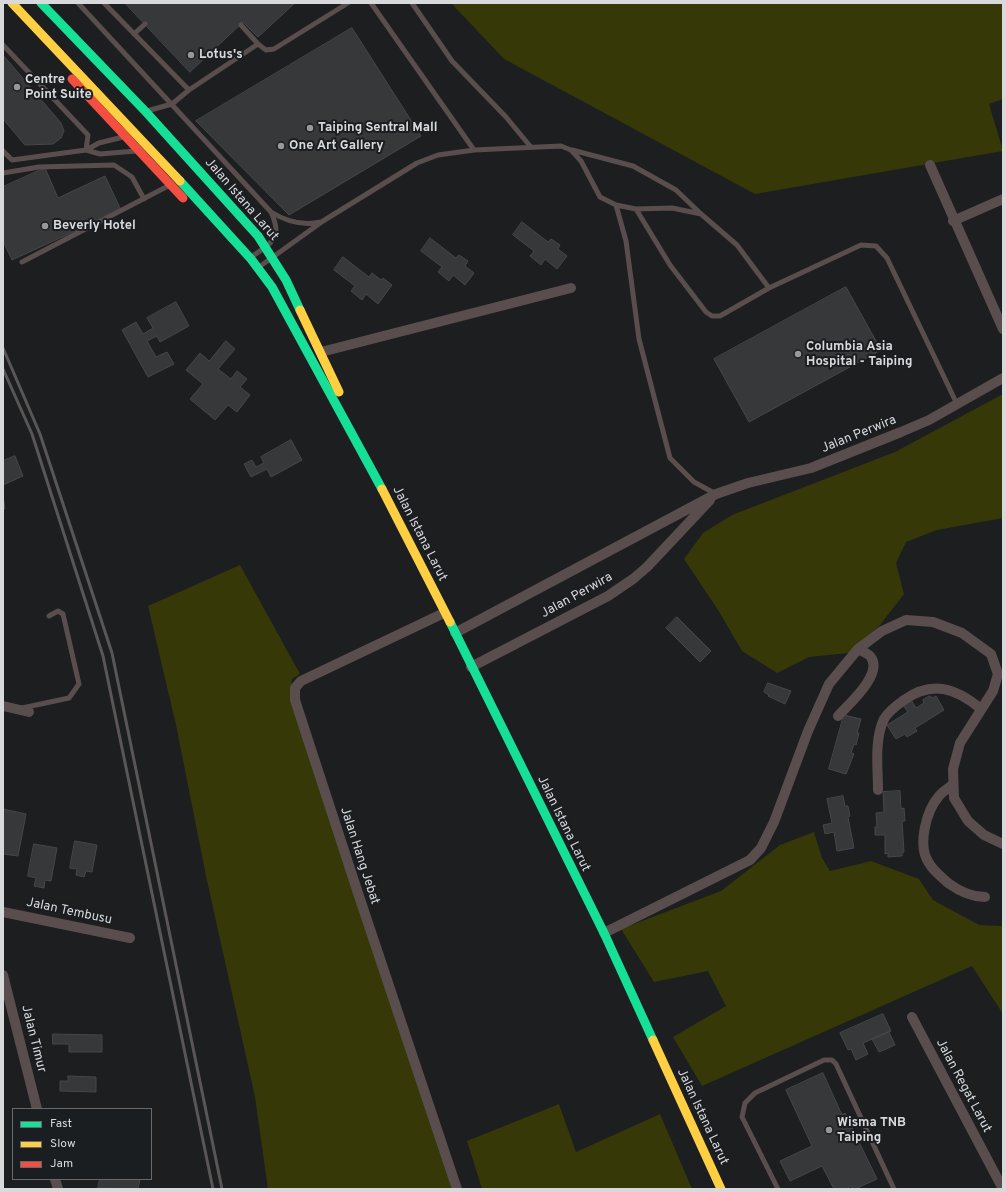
<!DOCTYPE html>
<html>
<head>
<meta charset="utf-8">
<style>
	body { margin:0 }
	#map { position:relative; width:1006px; height:1192px; overflow:hidden; background:#1c1e20; font-family:Overpass,sans-serif }
	canvas { display:block }
	.frame { position:absolute; inset:0; border:4px solid #d7d9db; pointer-events:none }
	.legend { position:absolute; left:12px; top:1108px; width:140px; height:72px; box-sizing:border-box; background:#1b1e21; border:1px solid #66696b; margin:0; padding:5px 7px; list-style:none; font-size:12px; color:#d7d9db }
	.legend li { display:flex; align-items:center; gap:8px; height:20px }
	.legend b { width:20px; border:1px solid #66696b }
</style>
</head>
<body>
<div id="map">
<canvas width="1006" height="1192"></canvas>
<div class="frame"></div>
<ul class="legend">
<li><b style="height:5px;background:#16e098"></b>Fast</li>
<li><b style="height:5px;background:#ffcf43"></b>Slow</li>
<li><b style="height:5px;background:#f24e42"></b>Jam</li>
</ul>
</div>
<script>
const c = document.querySelector('canvas').getContext('2d');
c.lineJoin = 'round';
function fill(path, color) {
  c.fillStyle = color;
  c.fill(path, 'evenodd');
}
function stroke(path, color, width, dash) {
  c.strokeStyle = color;
  c.lineWidth = width;
  c.lineCap = dash ? 'butt' : 'round';
  c.setLineDash(dash || []);
  c.stroke(path);
}
function write(font, color, halo, rows, align = 'center') {
  c.font = font + ' Overpass,sans-serif';
  c.lineWidth = 4;
  c.setLineDash([]);
  c.textBaseline = 'middle';
  c.strokeStyle = halo;
  c.fillStyle = color;
  for (const [text, x, y, turn = 0] of rows) {
    c.save();
    c.translate(x, y);
    c.rotate((+turn || 0) * Math.PI / 180);
    c.textAlign = isNaN(turn) ? turn : align;
    if (halo) c.strokeText(text, 0, 0);
    c.fillText(text, 0, 0);
    c.restore();
  }
}
const green = new Path2D(`
	M451,3H1003V99L989,104L1003,151L755,194L504,59Z
	M1003,394V518L937,530L906,542L896,563L904,594L880,625L849,653L809,657L777,673L742,651L718,610L684,559L703,533L732,515L895,452Z
	M240,565L300,674L292,679L290,696L455,1189H268L255,1097L206,876L176,725L148,606Z
	M814,832L822,858L830,871L871,861L919,879L933,900L979,925L1003,926V1014L972,966L702,1086L673,1037L726,1006L708,971L654,982L621,929L721,891L780,845Z
	M559,1104L576,1152L660,1114L692,1189H482L467,1141Z`);
const building = new Path2D(`
	M125,3H295L258,37L243,22L190,72Z
	M352,28L421,136L289,215L196,121Z
	M3,55L61,123L64,131L61,138L53,144L25,145L3,119Z
	M45,168L58,198L105,176L121,210L12,260L3,241V187Z
	M522,222L548,242L551,239L560,245L558,249L567,256L557,269L545,259L541,265L530,256L534,251L513,235Z
	M430,238L456,258L459,255L468,261L465,266L474,273L465,285L453,275L449,281L438,272L442,267L421,251Z
	M343,257L369,277L372,273L381,280L383,278L392,285L378,304L366,294L362,300L351,291L355,286L334,270Z
	M846,287L881,350L749,422L714,359Z
	M176,302L189,326L160,342L157,336L147,341L156,357L167,352L174,364L148,377L122,330L136,322L143,334L153,328L147,318Z
	M226,341L235,349L218,369L231,379L237,371L247,379L240,387L250,395L237,412L228,405L215,420L190,399L203,384L186,370L200,353L209,361Z
	M291,440L302,460L271,477L267,469L251,477L244,464L252,460L256,467L264,463L261,457Z
	M15,456L23,476L3,485V461Z
	M3,495L5,509H3Z
	M677,617L711,651L700,662L666,628Z
	M768,683L791,691L785,704L768,696L769,695L764,692Z
	M930,696L932,698L936,696L944,710L915,728L917,731L907,737L905,734L896,739L887,725L908,712L903,705L911,700L916,708L924,703L923,700Z
	M844,715L861,719L857,733H859L856,745L854,744L851,753L854,754L846,774L829,769Z
	M900,791L901,809L904,808L905,821H902L904,852L902,853V856L888,857V853L885,854V835H875V827H877L876,813L884,812L883,792Z
	M843,796L845,806H848L850,816L848,817L854,848L837,851L834,832L825,834L823,825L832,823L827,799Z
	M3,809L26,814L18,856L3,854Z
	M75,841L97,845L92,872L86,871L84,877L76,875L77,869L70,868Z
	M34,844L57,848L51,881L45,880L44,888L34,886L36,878L28,876Z
	M883,1014L891,1031L863,1043L868,1054L856,1060L851,1049L848,1050L840,1033Z
	M889,1032L895,1045L879,1052L872,1039Z
	M53,1034L102,1035V1052H69V1044H53Z
	M823,1073L842,1115L845,1113L877,1179L855,1189H852L851,1186L846,1189H834L822,1166L790,1181L780,1161L812,1146L786,1090Z
	M68,1076L96,1077V1092L60,1091V1081H68Z
	M100,1179H140L138,1189L98,1188Z`);
const lane = new Path2D(`
	M78,3L271,212C287,222 303,226 321,222
	M104,3L189,90
	M371,3L474,150
	M412,3L452,61L506,117L530,146
	M241,25L258,44
	M134,34L145,24
	M3,45L88,135L86,150
	M147,111L172,104L189,90L258,44L266,50L274,49L348,3
	M86,150L100,154L136,151
	M572,150L633,166L676,190L700,213
	M3,151L12,160L86,150L99,143L123,137
	M3,173L39,167L114,165L132,177L144,199
	M616,205L626,241L639,339L670,458L694,482L716,494
	M636,209L672,208L701,214L737,245L769,288
	M250,258C270,243 284,240 271,212
	M22,262L170,185
	M259,267L323,221L417,163L438,155L474,150L561,146L571,150L581,161L600,197L616,205L636,209L670,265L706,312L712,316H720L769,288L861,245L876,246L887,258L956,402
	M22,708L69,698L79,684L63,614L58,611L49,616
	M778,1189L742,1117L745,1103L755,1093L824,1060H832L836,1064L894,1189`);
const street = new Path2D(`
	M930,165L1003,329
	M953,221L1003,199
	M321,352L571,288
	M444,613L301,681L295,688V700L356,887L457,1189
	M455,633L716,494L748,483L811,468L901,432L929,420L1003,378
	M471,667L608,596L633,579L647,567L710,500
	M3,706L29,712
	M838,716C848,705 885,673 870,656C867,653 862,651 858,649
	M953,784C949,788 943,791 939,796C926,811 917,846 929,863C933,871 942,877 948,883C959,891 971,897 985,897
	M878,790C878,768 874,740 884,719C888,712 897,705 904,700C932,680 956,688 981,709
	M3,912L130,938
	M604,933L750,860L761,848L774,822L808,731L829,684L858,649L882,631L906,620L933,622L962,633L991,654L998,674L993,691L960,743L953,769L954,798L968,821L984,835L1003,844
	M3,975L37,1109
	M912,1017L1003,1189
	M55,1179L58,1189`);
const fast = new Path2D(`
	M41,3L146,112L258,236L286,280L300,310
	M180,181L251,259L272,287L382,489
	M450,622L604,933L653,1040`);
const slow = new Path2D(`
	M12,3L180,181
	M300,310L339,392
	M382,489L450,622
	M653,1040L721,1189`);
const jam = new Path2D(`
	M72,79L183,198`);
const rail = new Path2D(`
	M3,348L40,434L112,653L222,1189
	M3,369L32,434L103,656L213,1189`);
const markers = [
	[191,55,4,"#96989a"],
	[17,87,4,"#96989a"],
	[310,128,4,"#96989a"],
	[281,146,4,"#96989a"],
	[45,226,4,"#96989a"],
	[798,354,4,"#96989a"],
	[829,1130,4,"#96989a"]
];
const poiNames = [
	["Lotus's",199,55],
	["Centre",25,80],
	["Point Suite",25,95],
	["Taiping Sentral Mall",318,128],
	["One Art Gallery",289,146],
	["Beverly Hotel",53,226],
	["Columbia Asia",806,347],
	["Hospital - Taiping",806,362],
	["Wisma TNB",837,1123],
	["Taiping",837,1138]
];
const streetNames = [
	["Jalan Istana Larut",241,200,49],
	["Jalan Perwira",859,435,-22],
	["Jalan Istana Larut",419,534,63],
	["Jalan Perwira",577,596,-29],
	["Jalan Istana Larut",563,824,64],
	["Jalan Hang Jebat",359,856,72],
	["Jalan Tembusu",69,912,12],
	["Jalan Timur",33,1039,76],
	["Jalan Regat Larut",963,1086,62],
	["Jalan Istana Larut",702,1117,65]
];
fill(green, '#363808');
fill(building, '#363839');
stroke(building, '#454749', 1);
stroke(lane, '#594e4d', 5);
stroke(street, '#594e4d', 10);
stroke(fast, '#16e098', 9);
stroke(slow, '#ffcf43', 9);
stroke(jam, '#f24e42', 9);
stroke(rail, '#5b5656', 3);
for (const [x, y, r, color] of markers) {
  const dot = new Path2D();
  dot.arc(x, y, r, 0, 2 * Math.PI);
  c.fillStyle = color;
  c.fill(dot);
  stroke(dot, '#1b1e21', 1.5);
}
write('bold 13px', '#d7d9db', '#1b1e21', poiNames, 'left');
write('13px', '#d7d9db', '#1b1e21', streetNames);
</script>
</body>
</html>
